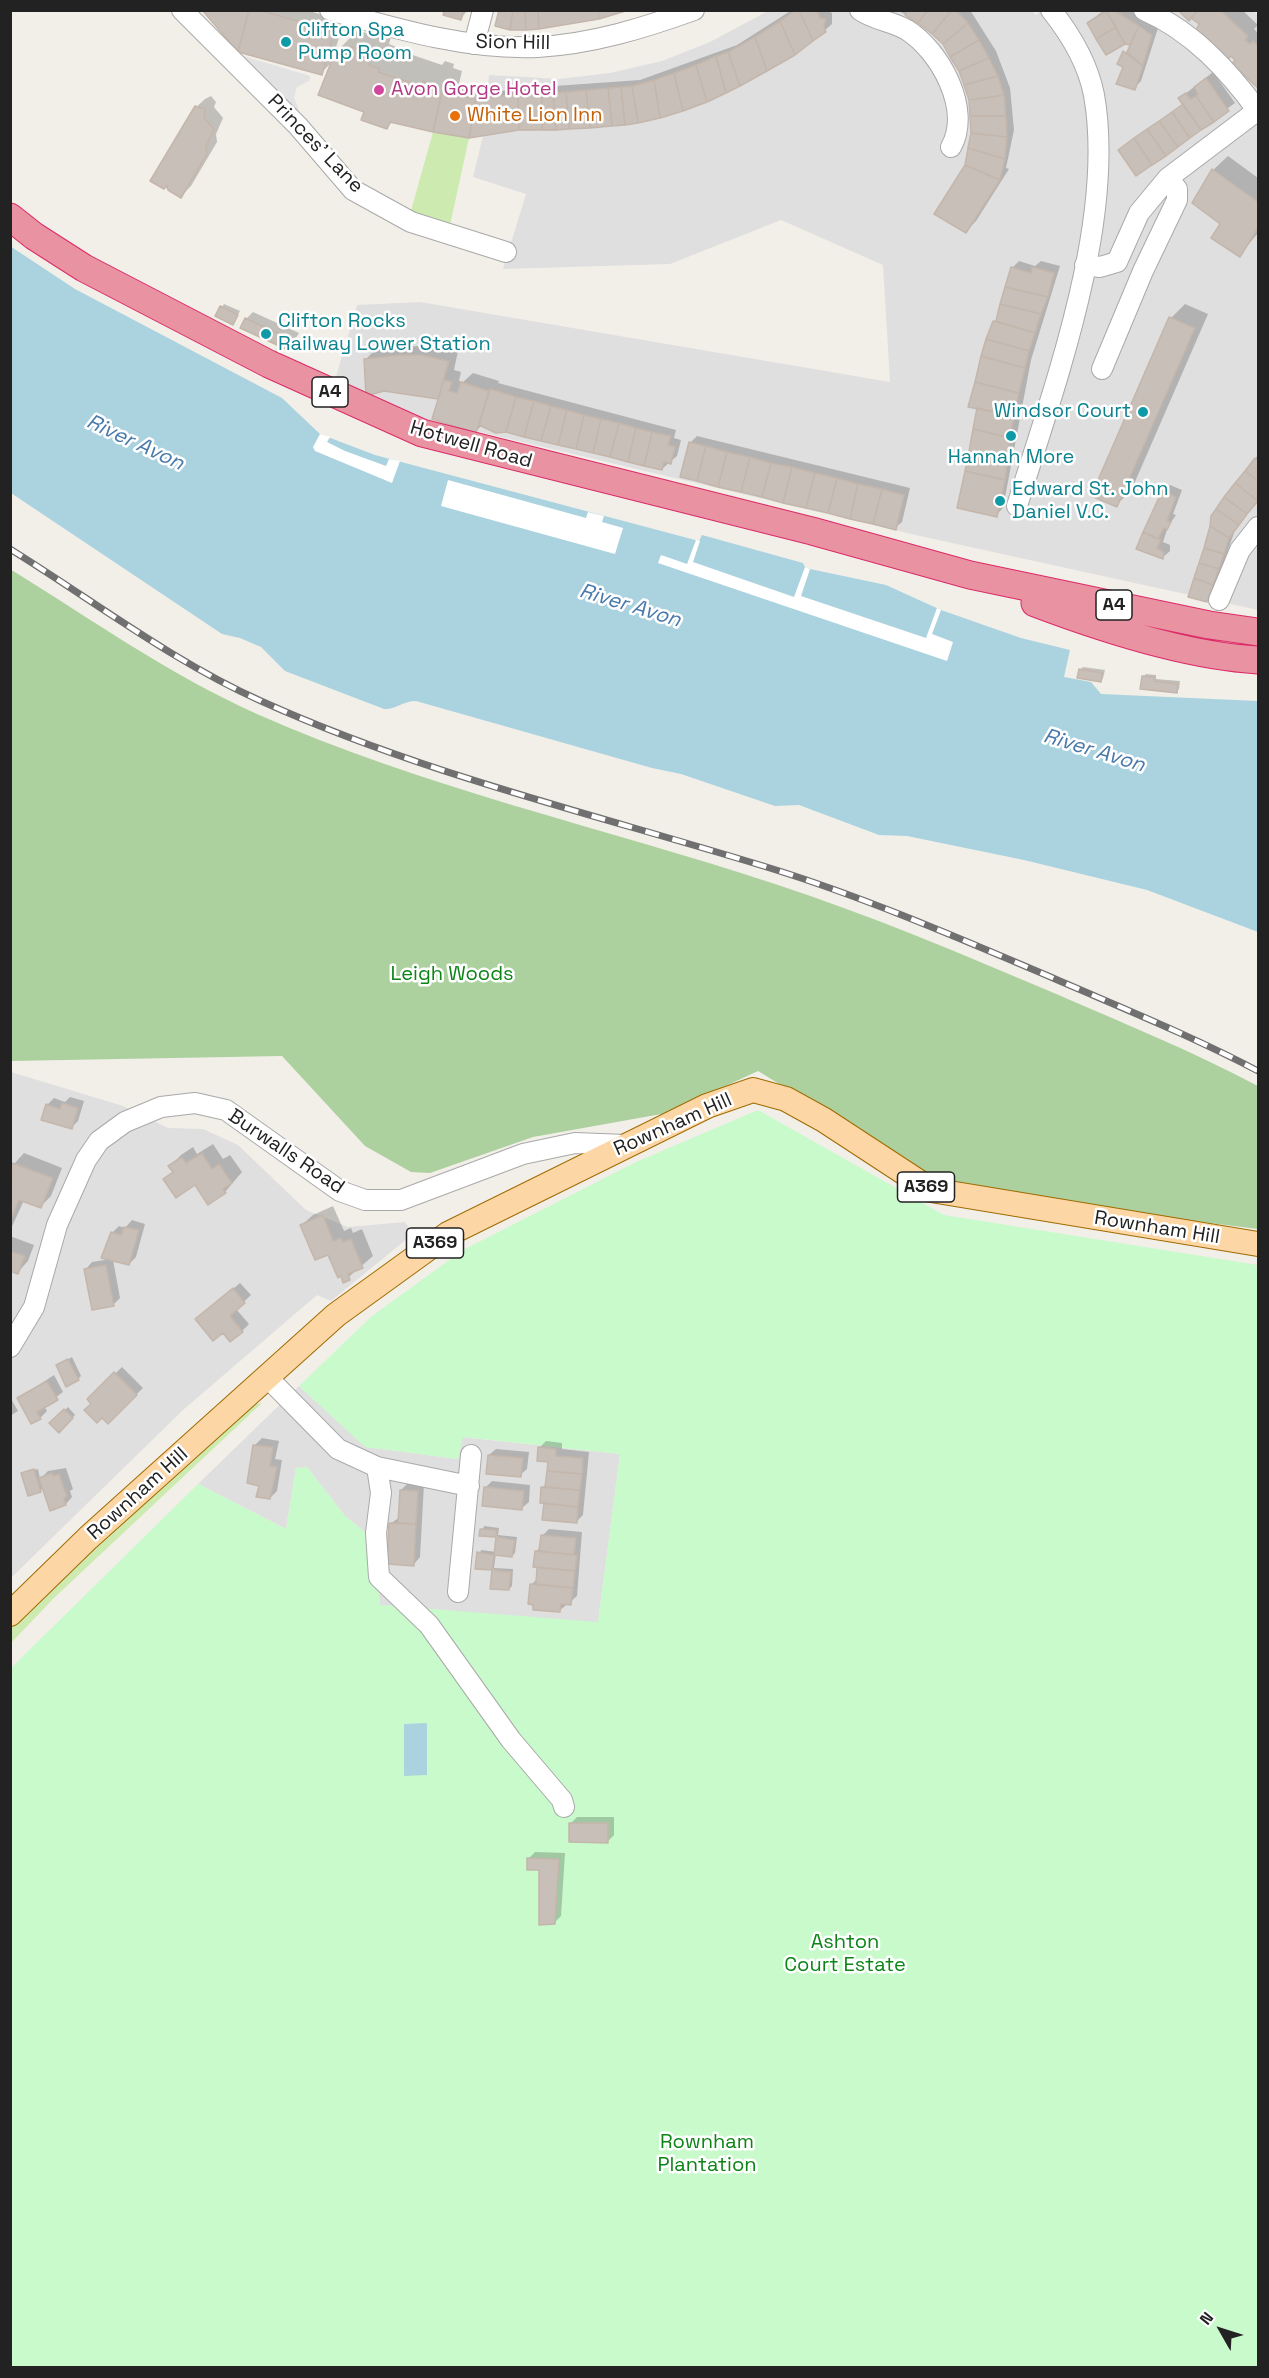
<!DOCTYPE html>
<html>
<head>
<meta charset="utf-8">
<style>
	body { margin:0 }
	#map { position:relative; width:1269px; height:2378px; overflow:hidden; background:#f2efe9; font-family:"Space Grotesk",sans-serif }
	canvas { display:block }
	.frame { position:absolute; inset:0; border:12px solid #222; pointer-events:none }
	.north { position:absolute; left:1191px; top:2300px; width:60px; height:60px; -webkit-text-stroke:4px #fff; paint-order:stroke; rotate:309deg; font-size:16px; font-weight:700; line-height:24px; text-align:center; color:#222 }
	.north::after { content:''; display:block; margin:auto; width:21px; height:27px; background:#222; clip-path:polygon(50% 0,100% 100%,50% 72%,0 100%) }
</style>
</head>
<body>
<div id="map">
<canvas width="1269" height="2378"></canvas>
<div class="frame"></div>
<div class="north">N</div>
</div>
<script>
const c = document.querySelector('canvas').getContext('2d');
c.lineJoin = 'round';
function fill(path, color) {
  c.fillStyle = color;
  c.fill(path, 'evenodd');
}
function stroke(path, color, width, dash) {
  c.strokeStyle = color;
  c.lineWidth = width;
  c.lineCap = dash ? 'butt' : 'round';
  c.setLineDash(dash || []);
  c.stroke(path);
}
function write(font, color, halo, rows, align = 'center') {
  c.font = font + ' "Space Grotesk",sans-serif';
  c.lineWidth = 5;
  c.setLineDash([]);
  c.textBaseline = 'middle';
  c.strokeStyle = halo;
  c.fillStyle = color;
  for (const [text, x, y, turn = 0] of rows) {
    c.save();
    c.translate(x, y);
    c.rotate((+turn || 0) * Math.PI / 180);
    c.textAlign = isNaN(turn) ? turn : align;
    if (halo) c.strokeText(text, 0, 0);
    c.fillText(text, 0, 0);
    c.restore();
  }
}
const residential = new Path2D(`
	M1031,10L1036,15L1042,10H1253L1258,16V610L920,536L425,419L335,380L357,305L420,302L890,382L883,265L781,220L670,264L503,269L526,194L473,177L485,128L489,75L559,79L610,73L662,61L710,42L768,11Z
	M11,1072L123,1106L168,1128L203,1129L238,1145L306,1210L348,1227L405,1222L413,1234L331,1301L317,1295L183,1410L11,1578Z
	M299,1386L366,1447L458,1459L462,1437L620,1454L598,1623L380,1605L372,1538L345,1516L307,1467L296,1468L286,1529L198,1484Z`);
const grass = new Path2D(`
	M433,132L469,138L450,225L410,214Z
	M262,1403L54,1598L11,1643V1627L173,1473L252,1405Z`);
const forest = new Path2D(`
	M10,569C91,619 170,675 257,714C424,788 602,827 775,884C870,915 962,954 1054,993C1123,1023 1192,1051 1258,1086V1229L1033,1201L935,1179L758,1071L667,1113L533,1137L430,1173L411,1172L365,1146L282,1056L11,1061Z`);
const park = new Path2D(`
	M758,1110L944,1215L1258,1265V2367L11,2368V1668L198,1484L286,1529L296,1468L307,1467L345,1516L372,1538L380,1605L598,1622L620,1454L463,1437L458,1459L365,1447L299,1386L372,1316L463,1250L636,1162Z`);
const parking = new Path2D(`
	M240,55L310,76L309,81L297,87L294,97L302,119Z`);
const water = new Path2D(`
	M10,246L75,289L282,398L320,434L375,455L699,541L702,535L803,563L805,567L810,569L886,585L941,610L1021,638L1070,650L1064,677L1091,682L1101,694L1258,701V932L1147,890L1024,860L907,836L879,835L799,805L775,806L681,774L652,768L416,701C403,701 395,710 384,709L285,671L261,647L240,638L222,634L11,493Z
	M427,1723V1775L404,1776V1724Z`);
const pier = new Path2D(`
	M320,434L330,437L327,442L345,451L386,466L389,459L400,461L392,483L315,451L313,447Z
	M448,480L586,518L588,512L604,516L602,522L623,528L615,554L441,506Z
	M696,540L700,541L693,562L794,597L805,567L810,569L801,596L926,638L937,608L941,610L932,634L953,642L947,661L658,563L661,555L687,564Z`);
const shadow = new Path2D(`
	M204,10H306L344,21L334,54L358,30L366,33L372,26L392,34L389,44L399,48L398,50L442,65L445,61L454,64L453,68L462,71L458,88L484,93L526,88L640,80L737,45L792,10H826L832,13V24L825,30L638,122L393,121L387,128L366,111L333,61L321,73Z
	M435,10H468L461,18Z
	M897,10H970L996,51L1010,88L1014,130L1006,168L1009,169L976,221L966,231V166L972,133L970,100L960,71L944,43L919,22Z
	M1104,10H1131L1158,28L1141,81L1134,88L1125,66L1119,63L1132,44L1125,42L1106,53L1088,23Z
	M1180,10H1242L1258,25L1254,29L1258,33V86L1234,64L1237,60L1200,24Z
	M1213,72L1235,103L1136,174L1119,150L1184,103L1180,98Z
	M211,96L216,102L214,107L223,118L216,134L217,142L191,186L181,196L193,110L205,99Z
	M1228,156L1258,178V233L1240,255L1222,223L1194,202L1213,170Z
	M1019,261L1035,266L1041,261L1060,266L1031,360L1003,508L996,515L979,407L994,322L998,317L1012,268Z
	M224,304L240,311L233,323L217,315Z
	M1185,304L1208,314L1131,491L1116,505L1171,318Z
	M253,312L299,333L294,341L287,348L246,319Z
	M433,345L458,351L454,370L461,372L459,381L463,382L473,373L499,381L498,383L676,430L674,438L681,440L677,456L662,469L483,424L476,431L440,398L383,389L365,360L376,349Z
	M697,436L910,488L902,522L895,528L690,443Z
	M1258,455V499L1235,530L1213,594L1207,600L1217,509Z
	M1170,485L1182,490L1173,514L1176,515L1168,527L1163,542L1170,545V551L1163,557L1138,548L1164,492Z
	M1083,667L1105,670L1103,678L1100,681L1080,670Z
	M1146,674L1156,675V679L1180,681L1179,689L1176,692L1143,677Z
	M70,1097L84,1101L78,1121L71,1128L47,1105L54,1098L65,1102Z
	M213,1144L223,1159L230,1155L242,1172L225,1192L196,1183L165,1179L173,1171L170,1166L181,1155L193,1147L197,1154Z
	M24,1153L62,1168L51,1196L41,1206L24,1200L10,1231V1172L14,1164Z
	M333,1206L344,1231L351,1228L353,1233L362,1229L373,1256L344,1281L329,1253L302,1225L313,1215Z
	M132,1220L145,1224L136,1257L129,1264L113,1260L120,1298L113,1305L86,1269L92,1262L111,1259L112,1233L119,1226L125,1228Z
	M10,1236L34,1245L28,1261L18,1272L10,1269Z
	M240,1283L251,1295L236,1309L249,1324L242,1331L204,1313Z
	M72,1357L81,1376L78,1379L57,1366Z
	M122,1367L143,1388L108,1422L89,1399Z
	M54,1375L63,1392L44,1406L47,1411L40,1418L19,1398Z
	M10,1397L18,1411L10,1416Z
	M68,1407L75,1415L59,1431L52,1423Z
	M262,1438L279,1441L275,1459L282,1460L277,1491L270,1498L260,1485L255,1445Z
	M546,1441L562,1443V1449L589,1452L583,1515L576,1522L545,1502L543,1487L547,1483L549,1461L539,1448Z
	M496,1449L529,1452L527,1469L520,1475L489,1455Z
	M66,1468L73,1489L70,1491L72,1497L66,1504L44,1487L40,1491L22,1473L38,1469L40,1479L48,1471Z
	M492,1481L530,1485L529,1502L522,1508L485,1488Z
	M408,1483L424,1484L420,1557L414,1564L390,1524L400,1517L401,1490Z
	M484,1526L499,1528L498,1535L517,1537L515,1553L512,1556L496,1553L494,1568L513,1569L512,1586L509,1589L492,1587L494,1569L476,1567L481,1550L496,1552L498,1536L481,1535Z
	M549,1529L582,1532L577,1596L559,1611L532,1584L538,1578L536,1551L541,1547L542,1536Z
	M577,1817H614V1835L607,1842L570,1824Z
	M535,1852L565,1853L561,1916L554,1923L540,1869L528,1859Z`);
const building = new Path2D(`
	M202,10H249L238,52Z
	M249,10H258L334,31L322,75L238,52Z
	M445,10H464L461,20L443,15Z
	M499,10H513L510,30L495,26Z
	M513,10H525L526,30H510Z
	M525,10H538L539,29L526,30Z
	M538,10H598L599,19L539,29Z
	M598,10H629L599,19Z
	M795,10H799L813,41L795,55L780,21Z
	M799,10H817L820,18L826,19L824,26L826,32L813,41Z
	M908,10H928L918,23L905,15Z
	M928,10H952L932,34L918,23Z
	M952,10H956L968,23L943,44L932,34Z
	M1114,10L1139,26L1130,45L1125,44L1106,11Z
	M1178,10H1198L1189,21Z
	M1198,10H1220L1248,36L1245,40L1250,44L1253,41L1258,46V88L1232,64L1235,60L1231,56L1227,60L1196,31L1199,24L1191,18Z
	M1106,11L1116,27L1096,39L1087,23Z
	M780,21L795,55L767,71L755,37Z
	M968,23L979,40L950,57L943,44Z
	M1139,26L1152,35L1143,66L1127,52Z
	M1116,27L1125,44L1106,55L1096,39Z
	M755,37L767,71L740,86L728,52Z
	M979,40L989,58L959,71L950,57Z
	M350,46L372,55L369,65L380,69L378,72L422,86L423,81L434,85L433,88L442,92L433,132L390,122L387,129L361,120L364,112L318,95L336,50L346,54Z
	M1123,51L1143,66L1135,90L1116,84L1123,67L1117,64Z
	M728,52L740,86L726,93L716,56Z
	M716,56L726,93L707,102L696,65Z
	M989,58L998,76L964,85L959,71Z
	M696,65L707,102L683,111L674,73Z
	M674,73L683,111L660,118L654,80Z
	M998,76L1004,95L969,100L964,85Z
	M1206,78L1229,111L1214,122L1196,96L1198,94L1194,87Z
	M654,80L660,118L638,123L632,86Z
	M632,86L638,123L625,125L621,87Z
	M621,87L625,125L612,126L608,88Z
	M608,88L612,126L590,128L586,90Z
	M586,90L590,128L569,129L566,92Z
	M442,92L476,99L469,138L433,132Z
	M566,92L569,129L556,130L553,93Z
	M542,93V130H519L518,94Z
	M542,93H553L556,130H542Z
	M1186,93L1190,99L1196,96L1214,122L1201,130L1178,98Z
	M518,94L519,130L469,138L476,99Z
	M1004,95L1006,116H970L969,100Z
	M1183,104L1201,130L1190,138L1172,112Z
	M195,106L205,109L204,118L214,129L206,146L207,154L181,198L168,190L167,186L164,189L150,181Z
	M1172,112L1190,138L1178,147L1159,121Z
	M970,116H1006L1007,137L971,133Z
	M1159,121L1178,147L1166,156L1147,129Z
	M1147,129L1166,156L1152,165L1134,138Z
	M971,133L1007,137L1005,159L968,148Z
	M1134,138L1152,165L1136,176L1118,150Z
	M968,148L1005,159L1000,180L965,165Z
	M965,165L1000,180L966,233L934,214Z
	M1212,169L1258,202V228L1240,257L1211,238L1220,224L1192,203Z
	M1011,267L1031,273L1032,267L1054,273L1048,297L1005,287Z
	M1005,287L1048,297L1041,314L1000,304Z
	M1000,304L1041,314L1035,333L996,321Z
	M220,306L238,315L233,325L215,316Z
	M1169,317L1195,328L1117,507L1091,496Z
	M245,318L293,340L288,350L240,328Z
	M993,321L1035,333L1029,351L986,339Z
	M986,339L1029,351L1025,368L981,356Z
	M401,355H421L449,361L438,399L384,391L366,396L364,359Z
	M981,356L1025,368L1019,393L975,382Z
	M444,380L452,382L449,391L457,393L461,382L489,391L476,433L432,419Z
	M975,382L1019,393L1014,416L968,407Z
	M490,389L516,397L506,432L496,433L479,425Z
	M516,397L534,401L524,437L506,432Z
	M534,401L551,406L541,441L524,437Z
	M551,406L567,410L558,445L541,441Z
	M977,408L1014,416L1010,438L973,429Z
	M567,410L584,415L576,449L558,445Z
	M584,415L601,419L593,453L576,449Z
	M601,419L619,423L610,457L593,453Z
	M619,423L636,428L628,462L610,457Z
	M636,428L652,432L644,466L628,462Z
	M973,429L1010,438L1008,459L969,451Z
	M652,432L671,436L668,445L675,447L671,464L664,462L662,470L644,466Z
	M689,442L706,446L697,481L680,477Z
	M706,446L727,452L718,487L697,481Z
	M969,451L1008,459L1005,480L965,471Z
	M727,452L750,457L741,492L718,487Z
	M750,457L771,463L762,497L741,492Z
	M1255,458L1258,460V481L1245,471Z
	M771,463L792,467L783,503L762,497Z
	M792,467L815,473L806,508L783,503Z
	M965,471L1005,480L997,517L957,508Z
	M1245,471L1258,481V501L1235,483Z
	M815,473L837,478L828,513L806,508Z
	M837,478L858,484L850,519L828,513Z
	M1235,483L1258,501L1247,514L1224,497Z
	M858,484L882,489L873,524L850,519Z
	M882,489L904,495L896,530L873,524Z
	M1162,491L1176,497L1167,521L1171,522L1167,530L1164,528L1158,539L1143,532Z
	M1224,497L1247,514L1239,525L1216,509Z
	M1216,509L1239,525L1229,538L1210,526L1211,516Z
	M1210,526L1229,538L1224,554L1204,548Z
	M1143,532L1161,540L1157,548L1164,552L1163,559L1136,549Z
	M1204,548L1224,554L1219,569L1199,563Z
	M1199,563L1219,569L1213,585L1194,578Z
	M1194,578L1213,585L1207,602L1188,597Z
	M1079,669L1103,673L1101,682L1077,678Z
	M1142,676L1154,677V681L1178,684L1177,693L1140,689Z
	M62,1103L78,1108L72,1129L41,1120L46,1104L60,1109Z
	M202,1153L212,1169L219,1164L232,1183L223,1189L226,1193L208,1205L195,1185L176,1198L163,1179L173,1172L168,1166L182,1157L186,1163Z
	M12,1163L53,1178L41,1208L19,1200L10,1221Z
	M323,1215L333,1241L341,1238L343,1242L351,1239L363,1268L348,1274L350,1280L343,1283L341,1276L338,1278L328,1255L315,1260L300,1225Z
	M124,1227L139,1230L129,1265L101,1258L111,1232L121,1235Z
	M10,1251L25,1256L18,1274L10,1271Z
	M106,1265L114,1306L92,1310L84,1269Z
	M233,1288L245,1303L230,1316L243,1332L230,1342L223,1333L213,1341L195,1319Z
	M68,1359L79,1380L66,1387L56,1365Z
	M114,1372L137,1395L108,1424L102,1418L97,1423L84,1410L91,1404L87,1399Z
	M47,1381L58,1400L37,1412L41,1419L31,1424L17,1398Z
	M64,1409L73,1418L59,1433L49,1423Z
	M253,1445L273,1447L270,1466L277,1467L270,1499L256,1497L259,1486L247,1483Z
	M538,1447L556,1449V1456L583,1458L582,1474L547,1471L548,1462L537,1461Z
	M488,1455L523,1458L521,1477L486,1474Z
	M34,1469L41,1492L28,1496L21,1473Z
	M547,1471L582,1474L580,1490L545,1487Z
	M52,1473L53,1476L59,1474L67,1497L64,1498L66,1505L50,1511L39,1478Z
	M484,1487L524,1491L522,1510L482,1506Z
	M541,1487L580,1490L578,1507L540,1503Z
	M400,1490L418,1491L416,1524L398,1523Z
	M544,1503L578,1507L577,1523L542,1520Z
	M389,1523L416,1524L414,1566L387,1564Z
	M480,1529L497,1530L496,1537L479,1536Z
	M541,1535L576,1538L574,1555L539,1551Z
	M496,1537L515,1540L512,1557L494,1555Z
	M535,1551L577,1555L575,1571L533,1567Z
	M477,1552L494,1555L492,1570L475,1569Z
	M537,1567L575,1571L573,1588L536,1584Z
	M492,1570L511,1572L509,1590L490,1589Z
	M530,1584L573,1588L571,1605L561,1604L560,1612L533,1610V1605L528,1604Z
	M569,1823H608V1843L569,1842Z
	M527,1858L559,1859L555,1924L539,1925V1870H527Z`);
const minor = new Path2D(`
	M182,10L298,126L353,190L411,222L506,252
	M330,10C397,29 468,50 538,47C592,44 644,28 694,10
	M860,10C874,20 892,21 907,30C940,51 972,109 951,147
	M1144,10C1192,31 1228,70 1258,111
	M474,44L483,10
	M1085,265L1100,267L1117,262L1139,213L1168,178L1258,110
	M1102,369L1143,271L1177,200V189L1168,178
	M1017,506C1054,387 1116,220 1094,95C1088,64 1071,35 1051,10
	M1219,600L1240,550L1258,527
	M10,1347L34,1307L57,1225L86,1160L99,1141L125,1122L161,1107L195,1103L226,1110L340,1191L365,1200H401L523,1154L575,1143L626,1145
	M268,1378L338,1449L377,1467L469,1486
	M377,1467L381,1493L376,1533L379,1577L429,1625L511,1740L562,1800L564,1807
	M458,1592L471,1455`);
const major = new Path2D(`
	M10,1614L88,1538L336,1315L448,1234L707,1106L753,1090L786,1099L824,1120L931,1190L1258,1244`);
const highway = new Path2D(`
	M10,217L34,236L84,268L269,364L422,433L812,531L970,575L1209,625L1258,632
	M1035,603C1101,628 1188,656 1258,660`);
const rail = new Path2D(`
	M10,549C94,601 172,661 261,701C425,775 602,816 773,869C869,899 961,939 1053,978C1122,1008 1192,1036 1258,1071`);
const markers = [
	[286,42,6,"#0f9aa8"],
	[379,90,6,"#d1479c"],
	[455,116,6,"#e8710a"],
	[266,334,6,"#0f9aa8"],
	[1143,412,6,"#0f9aa8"],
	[1011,436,6,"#0f9aa8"],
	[1000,501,6,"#0f9aa8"]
];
const shields = [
	[330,392,36],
	[1114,605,36],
	[926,1187,57],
	[435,1243,57]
];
const shieldNames = [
	["A4",330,392],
	["A4",1114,605],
	["A369",926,1187],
	["A369",435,1243]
];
const cultureNames = [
	["Clifton Spa",298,31],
	["Pump Room",298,54],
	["Clifton Rocks",278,322],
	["Railway Lower Station",278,345],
	["Windsor Court",1131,412,"right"],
	["Hannah More",1011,458,"center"],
	["Edward St. John",1012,490],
	["Daniel V.C.",1012,513]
];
const streetNames = [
	["Sion Hill",513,43,1],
	["Princes' Lane",315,144,46],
	["Hotwell Road",471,445,16],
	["Rownham Hill",673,1125,-24],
	["Burwalls Road",286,1152,34],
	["Rownham Hill",1157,1228,9],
	["Rownham Hill",138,1494,-42]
];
const hotelNames = [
	["Avon Gorge Hotel",391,90]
];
const foodNames = [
	["White Lion Inn",467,116]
];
const parkNames = [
	["Leigh Woods",452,975],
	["Ashton",845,1943],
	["Court Estate",845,1966],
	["Rownham",707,2143],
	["Plantation",707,2166]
];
const waterNames = [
	["River Avon",135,443,25],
	["River Avon",630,606,17],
	["River Avon",1094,751,17]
];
fill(residential, '#e0dfdf');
fill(grass, '#cdebb0');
fill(forest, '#add19e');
fill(park, '#c8facc');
fill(parking, '#e2e2e2');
fill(water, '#aad3df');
fill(pier, '#fff');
fill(shadow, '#0003');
fill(building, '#c7bfb8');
stroke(building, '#c4b6ab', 1.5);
stroke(minor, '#a9a9a9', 22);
stroke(major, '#a06b00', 26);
stroke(highway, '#dc2a67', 29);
stroke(minor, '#fff', 20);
stroke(major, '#fcd6a4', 24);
stroke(highway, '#e892a2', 27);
stroke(rail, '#707070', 7);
stroke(rail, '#fff', 4.5, [14]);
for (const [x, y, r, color] of markers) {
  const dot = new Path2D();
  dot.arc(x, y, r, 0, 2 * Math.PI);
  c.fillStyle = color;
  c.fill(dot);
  stroke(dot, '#fff', 2);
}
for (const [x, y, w] of shields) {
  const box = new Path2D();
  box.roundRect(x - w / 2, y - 15, w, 30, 4.5);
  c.fillStyle = '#fff';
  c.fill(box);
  stroke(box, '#222', 1.5);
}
write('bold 18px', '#222', null, shieldNames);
write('20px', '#0d838f', '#fff', cultureNames, 'left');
write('20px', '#222', '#fff', streetNames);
write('20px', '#b23c85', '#fff', hotelNames, 'left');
write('20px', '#c56008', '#fff', foodNames, 'left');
write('20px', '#0c8416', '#fff', parkNames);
write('italic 21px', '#4a7aab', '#fff', waterNames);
</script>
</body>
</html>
